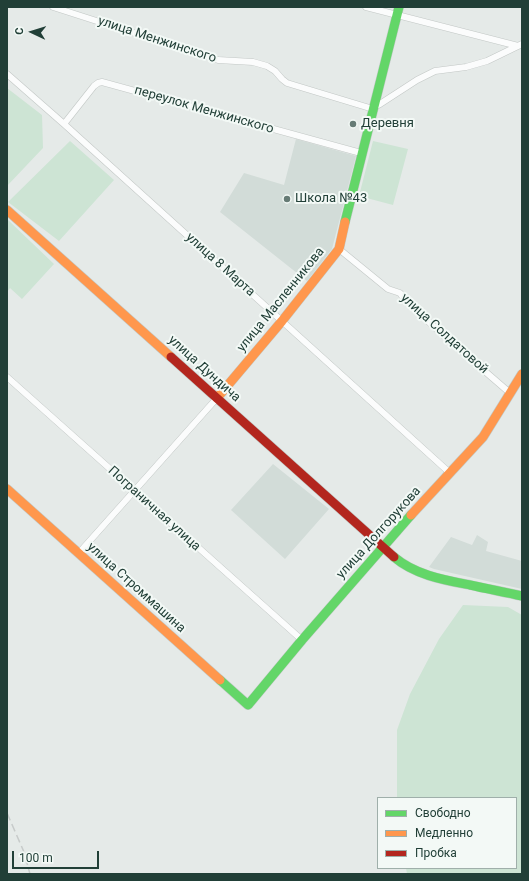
<!DOCTYPE html>
<html>
<head>
<meta charset="utf-8">
<style>
	body { margin:0 }
	#map { position:relative; width:529px; height:881px; overflow:hidden; background:#e5eae8; font-family:Roboto,sans-serif }
	canvas { display:block }
	.frame { position:absolute; inset:0; border:8px solid #213f37; pointer-events:none }
	.legend { position:absolute; left:377px; top:797px; width:140px; height:72px; box-sizing:border-box; background:#f3f9f6; border:1px solid #9fafaa; margin:0; padding:5px 7px; list-style:none; font-size:12px; color:#213f37 }
	.legend li { display:flex; align-items:center; gap:8px; height:20px }
	.legend b { width:20px; border:1px solid #9fafaa }
	.north { position:absolute; left:12px; top:12px; width:40px; height:40px; -webkit-text-stroke:3px #f3f9f6; paint-order:stroke; rotate:274deg; font-size:11px; font-weight:700; line-height:16px; text-align:center; color:#213f37 }
	.north::after { content:''; display:block; margin:auto; width:14px; height:18px; background:#213f37; clip-path:polygon(50% 0,100% 100%,50% 72%,0 100%) }
	.scale { position:absolute; left:12px; top:851px; width:87px; height:18px; box-sizing:border-box; border:2px solid #213f37; border-top:0; padding-left:5px; font-size:12px; line-height:14px; white-space:nowrap; color:#213f37; -webkit-text-stroke:3px #f3f9f6; paint-order:stroke }
</style>
</head>
<body>
<div id="map">
<canvas width="529" height="881"></canvas>
<div class="frame"></div>
<ul class="legend">
<li><b style="height:5px;background:#63d668"></b>Свободно</li>
<li><b style="height:5px;background:#ff974d"></b>Медленно</li>
<li><b style="height:5px;background:#b3261e"></b>Пробка</li>
</ul>
<div class="north">С</div>
<div class="scale">100 m</div>
</div>
<script>
const c = document.querySelector('canvas').getContext('2d');
c.lineJoin = 'round';
function fill(path, color) {
  c.fillStyle = color;
  c.fill(path, 'evenodd');
}
function stroke(path, color, width, dash) {
  c.strokeStyle = color;
  c.lineWidth = width;
  c.lineCap = dash ? 'butt' : 'round';
  c.setLineDash(dash || []);
  c.stroke(path);
}
function write(font, color, halo, rows, align = 'center') {
  c.font = font + ' Roboto,sans-serif';
  c.lineWidth = 4;
  c.setLineDash([]);
  c.textBaseline = 'middle';
  c.strokeStyle = halo;
  c.fillStyle = color;
  for (const [text, x, y, turn = 0] of rows) {
    c.save();
    c.translate(x, y);
    c.rotate((+turn || 0) * Math.PI / 180);
    c.textAlign = isNaN(turn) ? turn : align;
    if (halo) c.strokeText(text, 0, 0);
    c.fillText(text, 0, 0);
    c.restore();
  }
}
const built = new Path2D(`
	M296,139L356,156L332,249L307,281L220,212L244,173L284,185Z
	M273,464L329,509L285,559L231,510Z
	M477,535L488,542L486,551L522,561V589L434,569L429,567L451,537L472,545Z`);
const green = new Path2D(`
	M7,88L42,115L43,148L7,186Z
	M70,141L114,180L59,241L8,202Z
	M373,141L408,149L393,205L359,196Z
	M7,219L54,264L22,299L10,288L7,292Z
	M463,605L508,607L522,615V874H407L406,868H516V798H397V730L410,694L439,639Z`);
const street = new Path2D(`
	M53,7L218,60L253,62L267,66L275,71L282,79L287,83L373,109
	M366,7L518,46
	M7,74L64,124L450,473
	M374,107L380,104L417,80L435,71L466,67L487,61L522,44
	M64,124L94,86L98,83L102,82L361,153
	M339,249L388,289L400,293L405,300L443,335L510,393
	M7,377L302,640
	M78,554L217,398`);
const fast = new Path2D(`
	M345,222L399,7
	M394,557C415,575 444,580 470,585C487,589 505,592 522,596
	M220,680L248,705L302,640L411,515`);
const slow = new Path2D(`
	M7,210L171,357
	M217,398L282,321L339,249L345,222
	M7,489L220,680
	M411,515L483,437L522,374`);
const jam = new Path2D(`
	M171,357L394,557`);
const rail = new Path2D(`
	M7,813L24,852L30,874`);
const markers = [
	[353,124,4,"#667b75"],
	[287,199,4,"#667b75"]
];
const streetNames = [
	["улица Менжинского",157,40,18],
	["переулок Менжинского",204,110,16],
	["улица 8 Марта",220,265,42],
	["улица Масленникова",281,300,-51],
	["улица Солдатовой",444,334,42],
	["улица Дундича",204,369,42],
	["Пограничная улица",154,509,42],
	["улица Долгорукова",379,533,-48],
	["улица Строммашина",136,588,42]
];
const poiNames = [
	["Деревня",361,124],
	["Школа №43",295,199]
];
fill(built, '#d2dcd8');
fill(green, '#cde4d4');
stroke(street, '#c2c7c5', 7);
stroke(fast, '#c0c8c5', 10);
stroke(slow, '#c0c8c5', 10);
stroke(jam, '#c0c8c5', 10);
stroke(street, '#fbfcfc', 6);
stroke(fast, '#63d668', 9);
stroke(slow, '#ff974d', 9);
stroke(jam, '#b3261e', 9);
stroke(rail, '#c7cbca', 1.5, [8, 4]);
for (const [x, y, r, color] of markers) {
  const dot = new Path2D();
  dot.arc(x, y, r, 0, 2 * Math.PI);
  c.fillStyle = color;
  c.fill(dot);
  stroke(dot, '#f3f9f6', 1.5);
}
write('13px', '#213f37', '#f3f9f6', streetNames);
write('13px', '#213f37', '#f3f9f6', poiNames, 'left');
</script>
</body>
</html>
